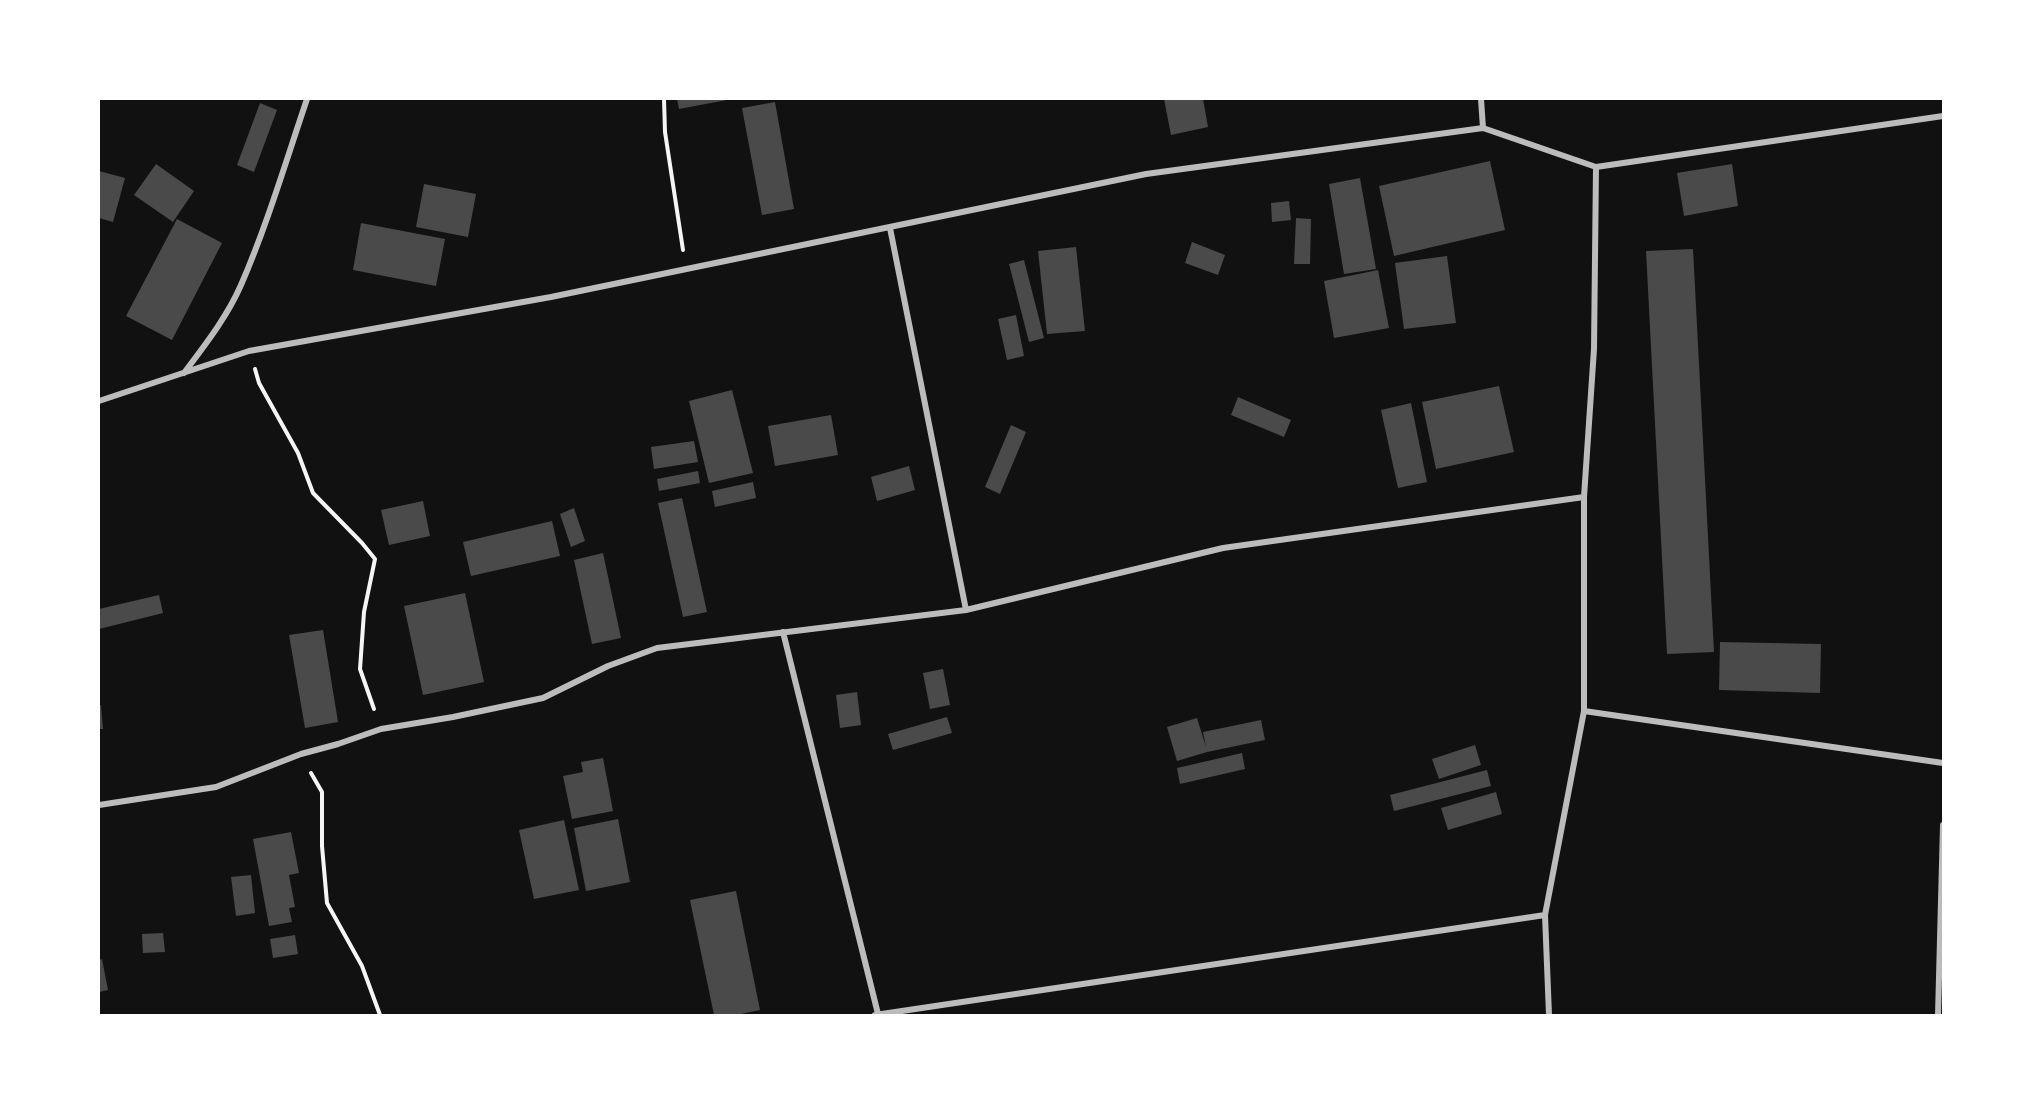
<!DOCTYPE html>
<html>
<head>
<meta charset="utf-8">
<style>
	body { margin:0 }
	#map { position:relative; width:2042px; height:1114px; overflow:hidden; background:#111; font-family:"DM Sans",sans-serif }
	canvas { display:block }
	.frame { position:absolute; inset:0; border:100px solid #fff; pointer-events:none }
</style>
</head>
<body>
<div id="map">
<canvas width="2042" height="1114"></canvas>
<div class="frame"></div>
</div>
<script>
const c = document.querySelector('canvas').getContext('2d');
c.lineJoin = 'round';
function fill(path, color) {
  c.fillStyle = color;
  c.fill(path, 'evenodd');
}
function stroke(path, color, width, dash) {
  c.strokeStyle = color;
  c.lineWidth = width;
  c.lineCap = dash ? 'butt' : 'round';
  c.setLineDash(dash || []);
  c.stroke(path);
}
const building = new Path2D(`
	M677,99H727V100L679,109Z
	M1164,99H1203L1208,127L1171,135Z
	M775,102L794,209L762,215L742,108Z
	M260,103L277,110L254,172L237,165Z
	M1490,161L1505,230L1394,256L1379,186Z
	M156,164L194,191L173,222L134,195Z
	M1732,164L1738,206L1684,216L1677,173Z
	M99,171L125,178L113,222L99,218Z
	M1360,178L1376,269L1344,274L1329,184Z
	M424,184L476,194L468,237L416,227Z
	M1289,201L1291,220L1272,222L1271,203Z
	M1296,218L1311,219L1310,264H1294Z
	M177,219L222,243L172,340L126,316Z
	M361,223L445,239L436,286L353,270Z
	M1192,242L1225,255L1218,275L1185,263Z
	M1076,247L1085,331L1047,334L1038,251Z
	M1693,249L1714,652L1667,654L1646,251Z
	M1447,256L1456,323L1404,329L1395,263Z
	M1024,260L1044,338L1029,342L1009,264Z
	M1378,270L1389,328L1334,338L1324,281Z
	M1016,315L1024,356L1007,360L998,319Z
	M1499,386L1514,452L1436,469L1422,402Z
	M732,390L753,473L709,483L689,401Z
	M1238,397L1291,420L1284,437L1231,415Z
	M1411,403L1427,482L1398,488L1381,410Z
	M831,415L838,455L775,466L768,426Z
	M1011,425L1026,432L1000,494L985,487Z
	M694,441L698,462L654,469L651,447Z
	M909,466L915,490L877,501L871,477Z
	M698,471L700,483L659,491L657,479Z
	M753,482L756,498L715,507L712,491Z
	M682,498L707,612L683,617L658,503Z
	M423,501L430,536L389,545L381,510Z
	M574,508L585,541L571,547L560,514Z
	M552,521L560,556L471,576L463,542Z
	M603,553L621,638L592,644L574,560Z
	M465,593L484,682L423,695L404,606Z
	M159,595L163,613L99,629V609Z
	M323,630L338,722L305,728L289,635Z
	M1720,642L1821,644L1820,693L1719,690Z
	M943,669L950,705L930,709L923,673Z
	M857,692L861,725L840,728L836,695Z
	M99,705H101L103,729H99Z
	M947,717L952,733L893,750L888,734Z
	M1197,718L1206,747L1203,732L1261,720L1265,740L1207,752L1177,761L1167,727Z
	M1475,745L1481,765L1439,779L1432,759Z
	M1242,753L1245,769L1180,784L1177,768Z
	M603,758L613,811L572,819L563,776L583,772L581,762Z
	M1487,770L1491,786L1394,811L1390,795Z
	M1496,792L1502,814L1448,830L1441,808Z
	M618,819L630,882L586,891L574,828Z
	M564,820L579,890L534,899L519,830Z
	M291,832L299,873L289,875L295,907L289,908L292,922L269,926L253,839Z
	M251,875L255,913L236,916L231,877Z
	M736,891L760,1010L736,1015H714L690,900Z
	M163,933L165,952L143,953L142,934Z
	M295,935L298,954L273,958L270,939Z
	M102,959L108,990L99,992V960Z`);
const path = new Path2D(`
	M664,99L665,132L683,250
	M255,369L259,383L298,453L313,493L362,543L375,559L364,612L360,669L374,709
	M311,773L322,792V846L327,903L362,966L380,1015`);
const minor = new Path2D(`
	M1481,99L1483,128
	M890,228L966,610
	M184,373C205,345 227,317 241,285C267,225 286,161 307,99
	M99,401L249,351L551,297L1146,174L1483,128L1596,167L1943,116
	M783,632L878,1014
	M1584,711L1943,763
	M99,805L216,787L301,754L338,744L381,729L453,717L543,698L608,666L657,648L966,610L1223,548L1584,497
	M875,1015L1545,915
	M1549,1015L1545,915L1584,711V497L1594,349L1596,167
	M1938,1015L1943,825`);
fill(building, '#4a4a4a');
stroke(path, '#f5f5f5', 4);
stroke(minor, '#bcbcbc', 6);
</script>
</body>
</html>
